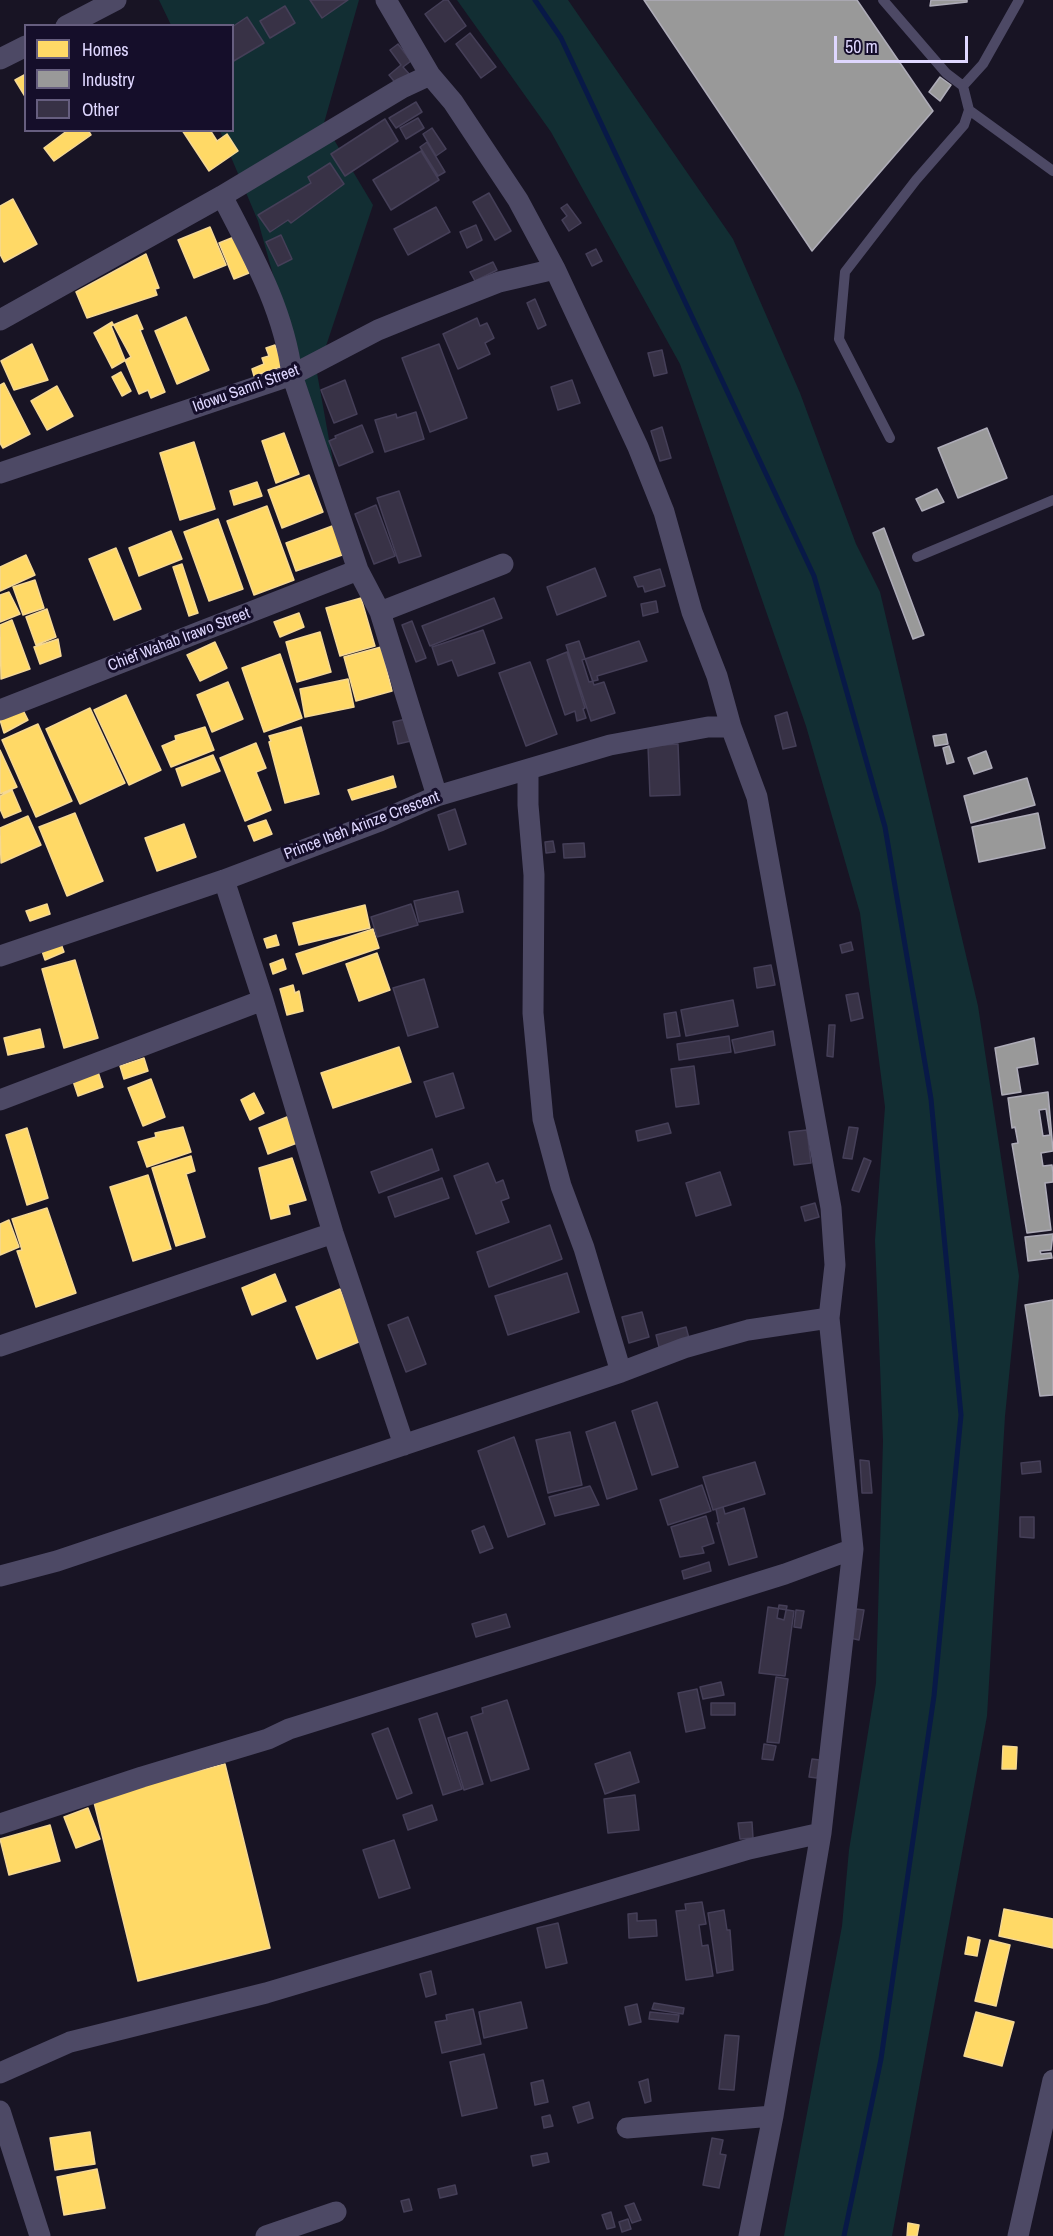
<!DOCTYPE html>
<html>
<head>
<meta charset="utf-8">
<style>
	body { margin:0 }
	#map { position:relative; width:1053px; height:2236px; overflow:hidden; background:#181424; font-family:"Archivo Narrow",sans-serif }
	canvas { display:block }
	.legend { position:absolute; left:24px; top:24px; width:210px; height:108px; box-sizing:border-box; background:#150e2a; border:2px solid #665e7f; margin:0; padding:8px 10px; list-style:none; font-size:18px; color:#dfd7ff }
	.legend li { display:flex; align-items:center; gap:12px; height:30px }
	.legend b { width:30px; border:2px solid #665e7f }
	.scale { position:absolute; left:834px; top:36px; width:134px; height:27px; box-sizing:border-box; border:3px solid #dfd7ff; border-top:0; padding-left:8px; font-size:18px; line-height:21px; white-space:nowrap; color:#dfd7ff; -webkit-text-stroke:4px #150e2a; paint-order:stroke }
</style>
</head>
<body>
<div id="map">
<canvas width="1053" height="2236"></canvas>
<ul class="legend">
<li><b style="height:16px;background:#ffd966"></b>Homes</li>
<li><b style="height:16px;background:#999"></b>Industry</li>
<li><b style="height:16px;background:#383246"></b>Other</li>
</ul>
<div class="scale">50 m</div>
</div>
<script>
const c = document.querySelector('canvas').getContext('2d');
c.lineJoin = 'round';
function fill(path, color) {
  c.fillStyle = color;
  c.fill(path, 'evenodd');
}
function stroke(path, color, width, dash) {
  c.strokeStyle = color;
  c.lineWidth = width;
  c.lineCap = dash ? 'butt' : 'round';
  c.setLineDash(dash || []);
  c.stroke(path);
}
function write(font, color, halo, rows, align = 'center') {
  c.font = font + ' "Archivo Narrow",sans-serif';
  c.lineWidth = 6;
  c.setLineDash([]);
  c.textBaseline = 'middle';
  c.strokeStyle = halo;
  c.fillStyle = color;
  for (const [text, x, y, turn = 0] of rows) {
    c.save();
    c.translate(x, y);
    c.rotate((+turn || 0) * Math.PI / 180);
    c.textAlign = isNaN(turn) ? turn : align;
    if (halo) c.strokeText(text, 0, 0);
    c.fillText(text, 0, 0);
    c.restore();
  }
}
const green = new Path2D(`
	M159,0H359L324,123L373,205L317,373L347,539L258,221L220,131L232,130V26L171,25Z
	M457,0H568L733,239L800,393L856,544L880,592L978,1006L1019,1276L1005,1416L987,1716L892,2236H784L842,1926L849,1850L876,1683L883,1441L875,1240L885,1107L860,913L806,726L680,364L551,132Z`);
const homes = new Path2D(`
	M26,74V98L15,80Z
	M68,130H88L91,135L54,161L44,148Z
	M182,130H210L217,141L227,134L238,151L209,171Z
	M13,199L37,244L4,262L0,254V206Z
	M210,227L226,265L194,278L178,240Z
	M234,237L249,273L234,279L219,243Z
	M146,254L159,288L155,289L157,295L87,318L76,292Z
	M137,315L143,329L140,330L165,392L151,398L148,390L139,394L111,326Z
	M186,317L209,370L177,384L155,331Z
	M112,322L131,357L112,368L94,333Z
	M32,344L48,380L14,390L1,361Z
	M275,345L283,366L254,376L252,369L264,364L262,358L269,356L266,348Z
	M121,372L131,391L122,396L112,377Z
	M4,383L30,434L3,448L0,443V385Z
	M57,386L73,416L47,430L31,401Z
	M284,433L299,474L276,483L262,441Z
	M194,442L215,509L180,520L160,453Z
	M309,475L323,512L282,528L268,490Z
	M257,482L262,496L234,505L230,491Z
	M267,506L294,580L254,595L227,521Z
	M218,519L243,589L209,601L184,532Z
	M335,525L345,554L296,571L286,543Z
	M171,531L182,559L139,576L129,548Z
	M116,548L141,609L114,620L89,559Z
	M26,555L35,575L0,591V567Z
	M182,564L198,613L189,616L173,567Z
	M35,580L44,608L23,615L13,587Z
	M9,592L20,614L0,622V595Z
	M361,598L375,646L340,656L326,608Z
	M47,609L56,637L36,645L26,617Z
	M299,613L304,627L280,637L274,622Z
	M12,620L30,669L1,679L0,625Z
	M320,632L331,672L297,682L286,642Z
	M58,639L61,656L40,664L34,647Z
	M215,642L227,668L200,681L187,655Z
	M381,647L392,691L356,701L344,657Z
	M280,654L302,718L264,732L242,668Z
	M348,679L354,707L305,717L300,689Z
	M228,682L243,719L212,732L197,695Z
	M126,695L161,770L129,785L94,710Z
	M22,708L28,720L4,733L0,720Z
	M90,708L125,783L80,804L46,729Z
	M38,724L72,801L36,817L2,740Z
	M205,727L214,750L171,767L162,746L176,740L175,736Z
	M301,727L319,794L285,803L269,742L271,741L269,736Z
	M256,743L266,768L256,772L271,810L245,821L220,758Z
	M0,750L17,787L0,794Z
	M213,755L220,771L182,786L176,769Z
	M393,776L396,787L352,800L348,790Z
	M12,790L21,811L4,818L0,809V796Z
	M75,813L103,881L67,896L39,827Z
	M28,816L41,845L1,863L0,828Z
	M266,820L272,834L254,841L248,826Z
	M184,824L196,857L157,871L145,838Z
	M47,904L50,914L30,921L26,911Z
	M365,905L370,928L299,945L293,923Z
	M373,929L379,948L303,974L296,954Z
	M276,935L279,945L267,948L264,939Z
	M60,941L64,952L45,960L41,948Z
	M377,953L390,990L359,1001L346,964Z
	M283,959L286,969L273,974L270,964Z
	M75,960L98,1038L64,1048L42,969Z
	M293,985L295,993L299,991L303,1011L287,1015L280,989Z
	M40,1029L44,1047L8,1055L4,1038Z
	M399,1047L411,1082L333,1108L321,1073Z
	M144,1058L148,1071L124,1079L120,1066Z
	M98,1072L103,1087L78,1096L73,1081Z
	M151,1079L165,1117L143,1126L128,1088Z
	M254,1093L264,1113L250,1120L241,1100Z
	M287,1117L297,1143L268,1154L259,1128Z
	M183,1127L191,1152L147,1167L138,1142L156,1137L155,1133Z
	M27,1128L48,1198L27,1205L6,1135Z
	M191,1156L195,1171L186,1174L205,1237L176,1246L152,1168Z
	M292,1158L306,1200L288,1205L290,1214L271,1219L259,1168Z
	M148,1175L171,1249L133,1261L110,1187Z
	M47,1208L76,1293L36,1307L17,1251L22,1250L12,1219Z
	M9,1220L19,1247L0,1255V1224Z
	M275,1274L286,1301L252,1315L242,1288Z
	M340,1289L361,1341L317,1359L296,1307Z
	M1003,1746L1017,1747L1016,1769H1002Z
	M225,1764L270,1948L138,1981L93,1798Z
	M88,1808L100,1839L76,1848L64,1817Z
	M50,1825L60,1861L9,1875L0,1839Z
	M1004,1909L1053,1919V1948L999,1936Z
	M968,1937L980,1940L977,1956L965,1954Z
	M990,1940L1010,1945L996,2006L975,2001Z
	M976,2012L1014,2022L1002,2066L964,2056Z
	M90,2132L95,2164L55,2170L50,2138Z
	M97,2169L105,2208L64,2215L57,2177Z
	M908,2223L919,2225L917,2236H907Z`);
const industry = new Path2D(`
	M644,0H857L933,111L812,251Z
	M931,0H967V2L930,6Z
	M940,77L951,85L940,101L929,92Z
	M987,428L1007,478L958,498L938,448Z
	M937,489L944,502L922,511L916,499Z
	M884,528L924,635L913,639L873,533Z
	M946,734L948,744L935,746L933,736Z
	M949,746L954,762L947,764L943,748Z
	M986,751L992,768L974,774L968,758Z
	M1027,778L1035,805L971,823L964,796Z
	M1038,813L1045,848L979,862L972,827Z
	M1034,1038L1038,1064L1017,1068L1021,1092L1002,1095L995,1048Z
	M1048,1092L1053,1151L1041,1153L1043,1166L1052,1165L1053,1173V1182L1045,1183L1051,1230L1027,1233L1012,1144L1018,1143L1015,1127L1012,1128L1008,1098ZM1046,1109L1050,1135L1043,1136L1039,1110Z
	M1053,1234L1051,1250L1040,1251L1041,1254L1051,1253L1052,1258L1028,1261L1025,1237Z
	M1053,1300V1395L1040,1396L1025,1305Z`);
const stream = new Path2D(`
	M535,0L561,38L814,576L885,827L931,1099L961,1415L934,1696L881,2059L844,2236`);
const building = new Path2D(`
	M310,0H348L322,18Z
	M444,0H448L466,26L445,42L425,14Z
	M285,6L295,23L270,38L260,21Z
	M247,17L264,43L232,62V27Z
	M470,33L496,67L481,78L456,44Z
	M398,44L411,61L403,67L411,76L398,86L389,75L401,65L390,50Z
	M416,102L422,112L396,128L389,118Z
	M418,118L424,128L406,139L400,128Z
	M385,119L398,141L345,176L331,154Z
	M432,128L446,149L436,156L423,134Z
	M427,142L445,172L438,176L420,147Z
	M421,151L439,180L391,210L373,180Z
	M330,163L344,184L291,223L288,220L270,232L258,215L311,183L308,177Z
	M489,193L511,231L495,240L473,202Z
	M567,204L581,223L569,231L562,220L567,216L561,208Z
	M436,207L450,232L408,255L394,229Z
	M476,225L482,240L467,248L460,232Z
	M281,235L292,259L278,266L266,242Z
	M596,249L602,261L592,266L586,254Z
	M493,262L497,270L475,281L470,272Z
	M535,299L546,325L538,329L527,303Z
	M477,318L480,326L487,323L494,338L485,343L490,354L458,369L443,334Z
	M439,344L467,418L430,432L402,358Z
	M662,350L667,373L654,376L648,353Z
	M345,380L357,414L334,423L321,390Z
	M572,380L580,403L558,410L551,387Z
	M416,412L424,439L385,452L375,420L396,414L397,418Z
	M362,425L373,452L339,466L329,441L336,438L335,436Z
	M662,427L671,458L660,461L651,431Z
	M399,491L421,556L399,563L377,498Z
	M376,505L395,556L374,564L355,514Z
	M595,568L606,596L557,615L547,587Z
	M660,569L665,586L645,592L643,586L638,587L634,577Z
	M494,598L502,618L430,646L422,626Z
	M656,601L658,612L643,616L641,604Z
	M412,621L426,658L416,662L402,625Z
	M483,630L495,663L458,676L452,660L438,665L432,647Z
	M579,641L594,685L604,682L615,713L591,721L566,645Z
	M639,641L647,661L597,676L598,680L589,682L582,660Z
	M567,652L585,708L583,709L586,718L577,721L575,711L565,715L547,660Z
	M530,662L557,734L526,746L499,673Z
	M787,712L796,746L783,749L775,716Z
	M406,719L411,741L398,744L393,722Z
	M678,744L680,795L650,796L648,746Z
	M455,809L466,844L449,850L438,815Z
	M553,841L555,852L546,853L545,842Z
	M584,843L585,857L564,858L563,844Z
	M458,891L463,912L419,922L414,901Z
	M411,904L418,925L377,937L371,917Z
	M851,942L853,950L842,953L840,945Z
	M771,965L775,985L757,988L754,968Z
	M424,979L438,1027L408,1036L393,988Z
	M858,993L863,1018L851,1021L846,995Z
	M733,1000L738,1026L686,1036L681,1010Z
	M676,1012L680,1036L667,1038L664,1014Z
	M829,1025H835L833,1057L827,1056Z
	M773,1031L775,1045L735,1053L732,1040Z
	M729,1036L731,1052L679,1060L677,1044Z
	M694,1066L699,1104L676,1107L671,1069Z
	M453,1073L464,1108L436,1117L424,1082Z
	M668,1123L671,1133L638,1141L636,1131Z
	M849,1127L858,1128L852,1159L843,1158Z
	M807,1130L811,1163L794,1165L789,1132Z
	M432,1149L439,1170L379,1193L371,1172Z
	M864,1158L871,1161L859,1192L852,1190Z
	M488,1163L496,1183L503,1180L509,1198L501,1201L509,1222L476,1234L454,1176Z
	M720,1172L731,1205L696,1216L686,1183Z
	M442,1178L449,1198L395,1217L388,1197Z
	M815,1203L819,1217L805,1221L801,1207Z
	M550,1225L562,1259L489,1287L477,1252Z
	M567,1273L579,1312L508,1335L495,1296Z
	M642,1312L649,1337L629,1343L622,1317Z
	M408,1317L426,1364L406,1372L388,1325Z
	M686,1327L690,1342L660,1351L656,1335Z
	M657,1402L678,1467L652,1475L632,1411Z
	M615,1422L637,1489L607,1499L586,1432Z
	M570,1432L582,1485L548,1493L536,1440Z
	M514,1437L545,1524L508,1537L478,1451Z
	M860,1460L869,1461L872,1493H862Z
	M1040,1461L1041,1472L1022,1474L1021,1463Z
	M755,1462L765,1494L713,1510L703,1477Z
	M702,1485L711,1511L668,1525L660,1500Z
	M590,1486L599,1505L555,1516L549,1497Z
	M723,1507L725,1514L744,1508L757,1557L729,1565L717,1523H719L716,1509Z
	M706,1516L714,1543L702,1547L704,1553L680,1557L671,1527Z
	M1020,1517H1034V1538L1020,1537Z
	M484,1526L493,1548L480,1553L472,1531Z
	M709,1562L711,1571L684,1579L682,1571Z
	M779,1605L787,1606L784,1620L777,1618Z
	M768,1607L794,1611L785,1676L759,1673Z
	M856,1609L864,1610L859,1640L850,1638Z
	M796,1610L804,1611L801,1628L794,1627Z
	M506,1614L510,1627L476,1637L472,1624Z
	M776,1677L788,1679L779,1743L767,1742Z
	M721,1682L724,1695L703,1699L700,1687Z
	M697,1689L705,1728L686,1732L678,1693Z
	M507,1700L529,1769L491,1781L471,1717L483,1713L482,1708Z
	M711,1703H735V1715H711Z
	M437,1713L462,1789L443,1795L419,1719Z
	M388,1728L412,1793L397,1799L372,1734Z
	M467,1732L483,1784L464,1790L448,1738Z
	M764,1744L776,1746L773,1760L762,1759Z
	M630,1752L639,1782L605,1794L595,1764Z
	M812,1759L820,1760L817,1778L809,1777Z
	M635,1795L639,1830L608,1833L604,1799Z
	M432,1805L437,1820L408,1830L403,1815Z
	M752,1822L753,1838L740,1839L738,1823Z
	M394,1840L410,1888L379,1898L363,1850Z
	M702,1902L706,1924L699,1925L702,1946L708,1945L713,1976L686,1980L676,1911L686,1910L685,1904Z
	M724,1910L727,1930H730L733,1970L717,1973L708,1913Z
	M637,1913V1921L656,1920L657,1936L629,1938L628,1914Z
	M558,1923L567,1963L546,1968L537,1928Z
	M431,1971L436,1994L426,1997L420,1974Z
	M521,2002L527,2028L484,2038L479,2012Z
	M654,2003L684,2008L683,2014L652,2009Z
	M637,2004L641,2022L629,2025L625,2007Z
	M473,2009L481,2044L442,2053L435,2022L447,2020L446,2015Z
	M650,2012L679,2015L678,2022L649,2019Z
	M725,2035L739,2036L734,2090L719,2089Z
	M484,2054L497,2108L462,2116L450,2062Z
	M648,2079L651,2101L645,2103L639,2082Z
	M543,2080L548,2102L535,2105L531,2083Z
	M589,2102L593,2118L578,2123L573,2107Z
	M550,2115L553,2126L544,2128L542,2117Z
	M712,2138L723,2140L720,2154L726,2155L719,2188L703,2185Z
	M547,2153L549,2162L533,2166L531,2156Z
	M455,2185L457,2194L440,2198L438,2189Z
	M409,2199L412,2210L404,2212L401,2201Z
	M634,2203L641,2220L632,2223L625,2206Z
	M611,2212L615,2227L607,2229L602,2215Z
	M628,2219L631,2229L622,2232L619,2222Z`);
const lane = new Path2D(`
	M883,0L946,73L963,86L969,110L1053,171
	M963,86L983,64L1019,0
	M890,438L839,339L845,272L916,180L964,125L969,110
	M917,557L1053,500`);
const street = new Path2D(`
	M386,0L430,75L453,102L518,200L555,269L638,447L664,512L692,612L717,676L731,727L757,797L831,1208L835,1265L829,1318L853,1549L821,1833L773,2116L749,2236
	M66,26L116,0
	M0,59L26,46
	M222,196C252,254 284,310 292,375L358,570L380,612L437,796
	M0,320L222,196L402,88L430,75
	M0,473L292,375L378,330L415,315L499,282L555,269
	M380,612L503,564
	M0,710L358,570
	M528,771V805L534,875L533,1013L543,1119L561,1186L584,1248L621,1372
	M224,880L263,1000L333,1233L404,1445
	M0,956L224,880L380,821L437,796L610,745L708,727H731
	M0,1100L263,1000
	M0,1346L333,1233
	M0,1576L57,1561L621,1372L684,1348L748,1330L829,1318
	M0,1824L142,1777L268,1739L289,1729L785,1574L853,1549
	M0,2073L70,2042L266,1993L749,1849L821,1833
	M0,2111L40,2236
	M627,2128L773,2116
	M266,2236L336,2212
	M1018,2236L1053,2080`);
const streetNames = [
	["Idowu Sanni Street",246,389,-20],
	["Chief Wahab Irawo Street",179,640,-21],
	["Prince Ibeh Arinze Crescent",362,826,-21]
];
fill(green, '#122e33');
fill(homes, '#ffd966');
stroke(homes, '#f5d894', 1.5);
fill(industry, '#999');
stroke(industry, '#aeacb8', 1.5);
stroke(stream, '#081947', 5);
fill(building, '#383246');
stroke(building, '#453f58', 1.5);
stroke(lane, '#4d4965', 10);
stroke(street, '#4d4965', 21);
write('16px', '#dfd7ff', '#150e2a', streetNames);
</script>
</body>
</html>
